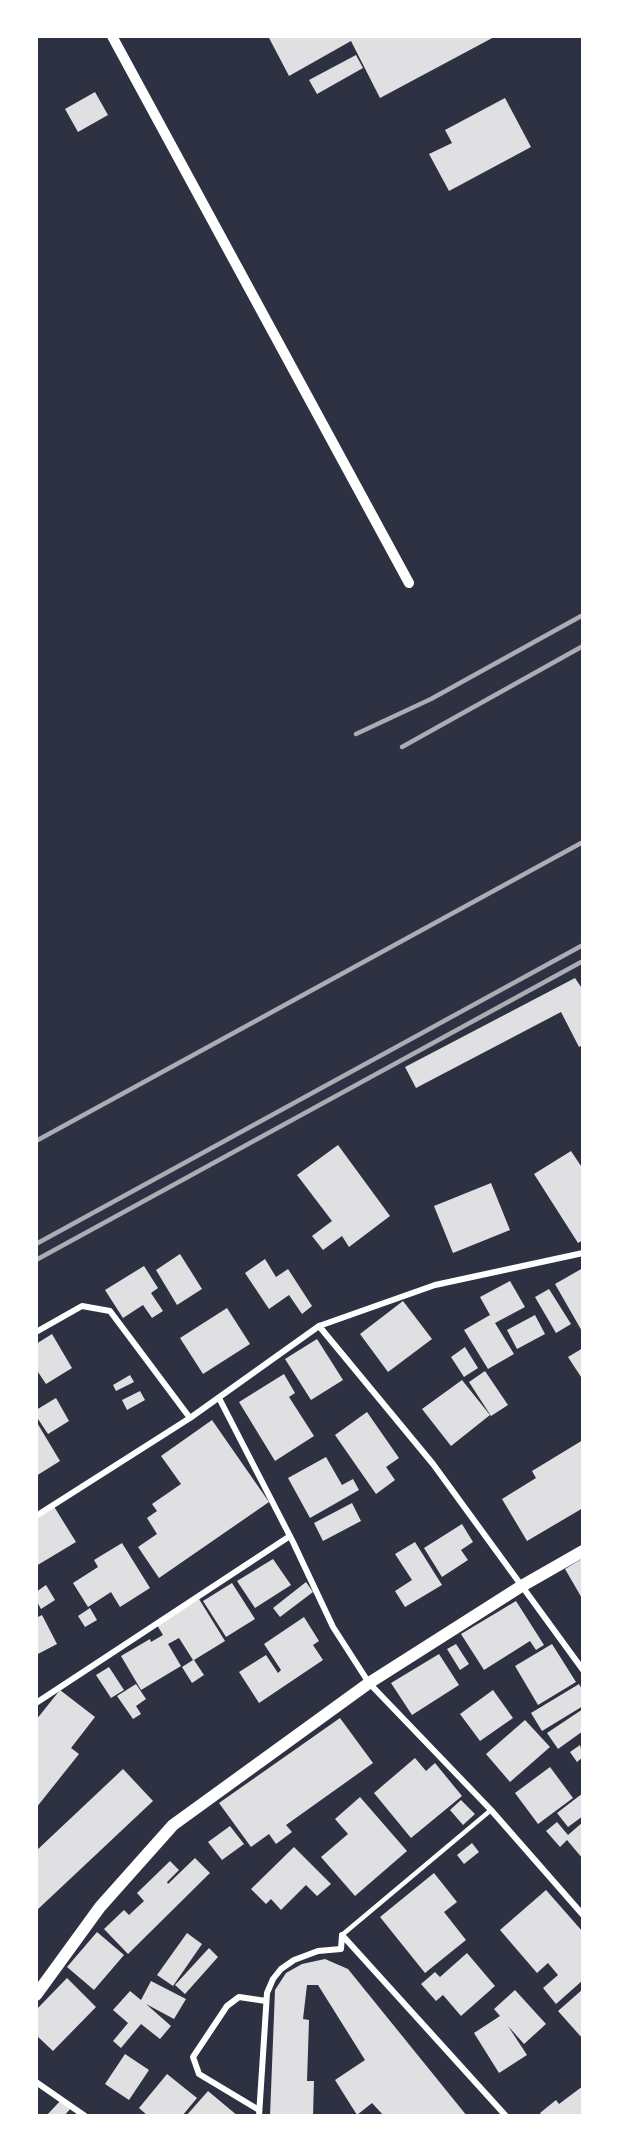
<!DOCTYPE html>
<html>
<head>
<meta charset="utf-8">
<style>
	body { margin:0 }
	#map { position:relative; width:619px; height:2152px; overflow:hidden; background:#2d3142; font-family:"Exo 2",sans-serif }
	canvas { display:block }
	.frame { position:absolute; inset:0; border:38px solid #fff; pointer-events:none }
</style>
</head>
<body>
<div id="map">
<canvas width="619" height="2152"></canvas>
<div class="frame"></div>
</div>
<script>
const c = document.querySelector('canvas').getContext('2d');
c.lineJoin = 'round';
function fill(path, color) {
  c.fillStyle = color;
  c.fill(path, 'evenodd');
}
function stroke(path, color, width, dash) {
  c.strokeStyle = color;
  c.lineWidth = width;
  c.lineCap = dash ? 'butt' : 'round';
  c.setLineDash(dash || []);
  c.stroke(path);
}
const building = new Path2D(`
	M268,36H496L380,98L351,41L289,76Z
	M356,55L363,68L317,94L309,80Z
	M95,92L108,115L78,132L65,109Z
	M505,98L531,147L449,191L429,154L452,143L445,130Z
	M575,978L583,990V1045L579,1047L561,1012L416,1088L405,1067Z
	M338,1145L390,1216L349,1247L342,1236L323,1250L312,1236L332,1221L297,1175Z
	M571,1151L583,1169V1240L578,1243L534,1174Z
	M491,1183L510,1230L453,1253L434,1206Z
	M180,1254L202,1289L177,1305L156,1270Z
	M265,1259L276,1277L288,1269L312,1306L302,1314L289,1295L269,1309L245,1273Z
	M144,1266L158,1288L151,1293L163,1311L152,1318L143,1305L123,1318L105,1290Z
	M583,1268V1333L555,1284Z
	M510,1281L525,1307L495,1323L514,1354L488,1369L464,1330L490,1315L480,1297Z
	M549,1289L571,1324L556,1333L535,1297Z
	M403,1301L432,1339L388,1372L360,1334Z
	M227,1308L250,1344L203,1374L180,1338Z
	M535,1315L545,1334L517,1349L507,1330Z
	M52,1334L72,1368L46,1384L36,1369V1344Z
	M317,1339L343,1380L311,1400L285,1359Z
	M465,1347L478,1368L464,1377L451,1357Z
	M583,1348V1380L568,1357Z
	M485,1371L508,1405L491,1416L469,1382Z
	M284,1374L295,1393L289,1397L314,1436L275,1461L239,1402Z
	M130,1375L134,1382L116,1391L113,1385Z
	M462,1380L490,1415L451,1446L422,1409Z
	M140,1391L145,1400L127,1410L122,1400Z
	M56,1398L69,1421L48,1434L36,1416V1410Z
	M367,1412L399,1458L386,1467L395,1480L376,1494L335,1435Z
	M212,1420L269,1502L159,1578L138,1547L157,1534L147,1518L157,1511L152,1504L181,1484L161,1456Z
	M36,1421L60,1461L36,1476Z
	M583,1440V1508L527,1541L502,1499L536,1478L532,1471Z
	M326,1457L342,1485L353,1479L359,1490L310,1518L288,1478Z
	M352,1503L361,1521L323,1541L314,1523Z
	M53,1505L76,1542L36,1566V1515Z
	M462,1524L473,1542L461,1550L468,1560L442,1577L424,1548Z
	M415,1542L442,1585L405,1607L395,1591L412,1580L395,1554Z
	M122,1543L150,1588L120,1607L111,1592L88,1607L73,1583L98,1567L94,1560Z
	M583,1558V1600L565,1569Z
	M273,1559L291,1585L255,1608L237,1581Z
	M306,1582L313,1592L280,1617L273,1608Z
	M232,1583L255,1619L226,1637L203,1601Z
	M46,1585L55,1600L41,1609L36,1600V1592Z
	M199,1599L225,1641L194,1660L204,1675L192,1683L182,1667L193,1660L179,1638L168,1644L181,1666L141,1690L121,1656L150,1639L151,1642L163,1635L157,1625Z
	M516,1601L544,1645L536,1650L530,1641L484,1670L461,1634Z
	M90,1608L97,1620L85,1627L78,1616Z
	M42,1615L57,1644L36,1655V1618Z
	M304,1617L319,1641L313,1645L323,1660L259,1703L239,1672L266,1655L278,1673L281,1670L264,1644Z
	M456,1644L469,1664L460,1670L447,1649Z
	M552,1644L576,1682L538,1705L515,1666Z
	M439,1654L459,1685L412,1715L391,1683Z
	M109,1667L124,1690L111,1698L96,1675Z
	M136,1684L146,1699L136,1706L141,1714L133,1719L117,1696Z
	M579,1684L583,1691V1706L542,1731L531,1713Z
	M60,1690L95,1717L71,1748L79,1754L36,1808V1720Z
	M493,1690L513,1718L480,1741L460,1714Z
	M583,1709V1731L558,1749L547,1733Z
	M340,1718L373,1763L286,1825L292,1832L276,1844L269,1834L251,1847L219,1803Z
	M525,1720L550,1747L510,1782L486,1754Z
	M580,1745L583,1757L577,1762L570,1752Z
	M415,1758L426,1771L435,1763L462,1796L411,1838L374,1793Z
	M550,1767L573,1798L538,1824L515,1793Z
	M123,1769L153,1801L36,1911V1851Z
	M583,1793V1816L568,1827L557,1813Z
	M360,1797L407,1851L355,1896L321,1857L348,1834L335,1819Z
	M461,1800L475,1814L463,1825L450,1810Z
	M557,1822L568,1835L583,1822V1859L567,1840L560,1847L546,1831Z
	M230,1826L244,1844L222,1860L208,1842Z
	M472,1843L479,1852L464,1864L457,1855Z
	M294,1847L331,1884L317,1896L306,1885L281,1910L271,1899L266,1904L251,1889Z
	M195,1858L210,1873L128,1954L104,1929L124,1910L129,1915L144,1901L137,1893L170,1861L179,1870L167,1882L168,1884Z
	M434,1873L457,1902L444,1912L466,1940L425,1973L380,1917Z
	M546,1890L583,1932V1980L556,2004L543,1988L558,1975L548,1963L537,1973L500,1930Z
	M97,1932L124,1955L94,1990L67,1967Z
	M187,1933L202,1944L173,1986L157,1975Z
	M209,1948L218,1957L185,1994L175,1985Z
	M467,1953L495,1986L461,2016L443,1995L436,2001L421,1984L435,1972L440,1977Z
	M325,1959L348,1969L467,2116H384L372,2103L357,2115L335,2080L365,2060L318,1985H307L303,2019L309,2020L307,2081H314L313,2116H270L275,1990L286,1973L302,1964Z
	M67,1978L96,2007L53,2051L36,2035V2010Z
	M151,1981L186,1999L174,2019L146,2004L171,2026L160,2039L141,2024L121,2048L113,2041L128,2023L113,2010L130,1991L141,2000Z
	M583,1989V2039L558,2011Z
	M515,1990L546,2024L524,2044L508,2026L527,2055L499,2073L474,2033L500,2016L494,2009Z
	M125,2054L149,2070L129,2100L105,2084Z
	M167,2074L197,2098L182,2116H148L139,2108Z
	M583,2086V2116H542L540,2113L556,2100L559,2104Z
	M208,2091L238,2116H186Z
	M62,2099L71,2108L64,2116H46Z`);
const service = new Path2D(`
	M342,1935L491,1810`);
const minor = new Path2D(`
	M319,1326L433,1464L583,1670
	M36,1332L82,1306L110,1311L190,1418
	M219,1398L293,1542L333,1627L369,1683L491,1810L583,1915
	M36,1516L190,1418L319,1326L435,1285L583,1253
	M36,1703L290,1536
	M36,2082L85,2116
	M259,2110L199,2074L193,2057L227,2006L239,1997L266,2001
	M259,2116L267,1993L273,1979L281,1969L294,1960L318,1951L341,1949L342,1935L506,2116`);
const tertiary = new Path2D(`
	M112,36L409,583`);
const secondary = new Path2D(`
	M36,1995L100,1907L173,1825L369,1683L520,1587L583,1551`);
const rail = new Path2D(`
	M356,734L431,699L583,615
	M402,747L583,646
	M36,1141L583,842
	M36,1244L583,945
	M36,1260L583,961`);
fill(building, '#e0e0e3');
stroke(service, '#fff', 4.5);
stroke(minor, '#fff', 6);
stroke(tertiary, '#fff', 10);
stroke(secondary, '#fff', 12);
stroke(rail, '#abadb3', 4.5);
</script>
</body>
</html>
